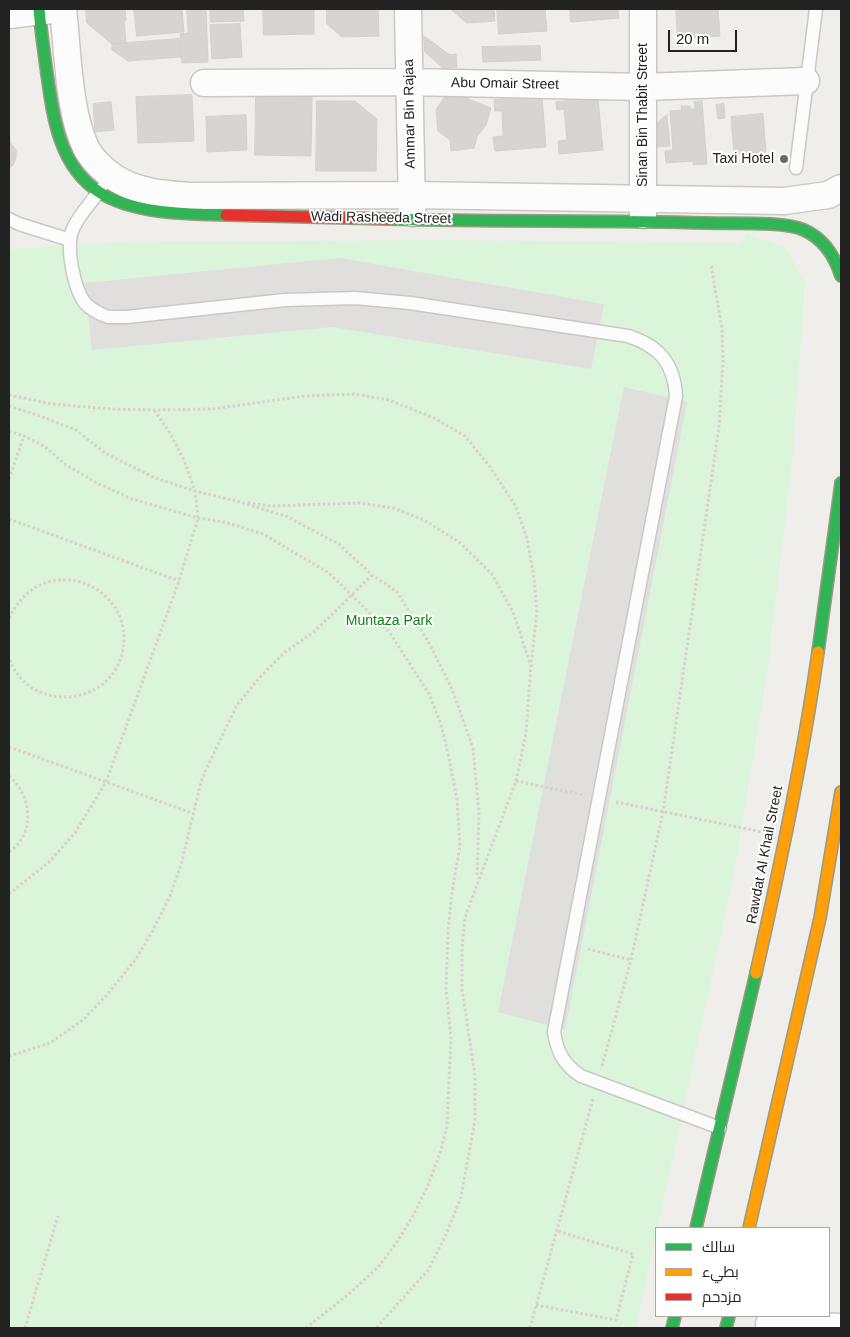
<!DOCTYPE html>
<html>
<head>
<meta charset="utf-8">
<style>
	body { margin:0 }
	#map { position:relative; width:850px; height:1337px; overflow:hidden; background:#f0eeeb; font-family:Arial,Cairo,sans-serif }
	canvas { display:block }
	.frame { position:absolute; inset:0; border:10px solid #222; pointer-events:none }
	.legend { position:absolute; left:655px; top:1227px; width:175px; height:90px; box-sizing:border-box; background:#fff; border:1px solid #a7a7a7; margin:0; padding:6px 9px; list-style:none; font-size:15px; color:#222 }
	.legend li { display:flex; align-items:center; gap:10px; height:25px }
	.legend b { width:25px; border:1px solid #a7a7a7 }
	.scale { position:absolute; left:668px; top:30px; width:69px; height:22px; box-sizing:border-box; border:2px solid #222; border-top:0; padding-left:6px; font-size:15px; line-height:18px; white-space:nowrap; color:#222; -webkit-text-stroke:4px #fff; paint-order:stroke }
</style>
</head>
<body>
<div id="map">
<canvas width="850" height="1337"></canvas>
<div class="frame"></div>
<ul class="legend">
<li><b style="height:6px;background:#30b455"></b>سالك</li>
<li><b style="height:6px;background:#ff9f0a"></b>بطيء</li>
<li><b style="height:6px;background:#e5322d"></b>مزدحم</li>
</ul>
<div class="scale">20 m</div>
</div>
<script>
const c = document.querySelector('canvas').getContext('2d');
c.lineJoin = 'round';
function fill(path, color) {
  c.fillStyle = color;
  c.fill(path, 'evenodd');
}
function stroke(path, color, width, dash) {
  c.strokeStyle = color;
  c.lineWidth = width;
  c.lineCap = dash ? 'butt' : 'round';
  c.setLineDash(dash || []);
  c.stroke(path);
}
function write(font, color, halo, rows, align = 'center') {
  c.font = font + ' Arial,sans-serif';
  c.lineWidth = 4;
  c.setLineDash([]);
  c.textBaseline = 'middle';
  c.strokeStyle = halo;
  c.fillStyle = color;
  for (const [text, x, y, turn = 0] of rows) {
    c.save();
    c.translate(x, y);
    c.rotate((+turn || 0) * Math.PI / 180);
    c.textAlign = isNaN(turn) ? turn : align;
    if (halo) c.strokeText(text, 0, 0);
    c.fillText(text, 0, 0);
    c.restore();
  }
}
const park = new Path2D(`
	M747,234L785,247L805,282L793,453L767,673L733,878L636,1328H9V249L124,242L442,240L738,243Z`);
const parking = new Path2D(`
	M339,258L604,304L591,369L332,327L92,350L85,283Z
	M624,387L687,402L565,1030L498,1012Z`);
const building = new Path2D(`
	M86,9H125L126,20L124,21L126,43L112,44L87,23Z
	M134,9H182L184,32L137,36Z
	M187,9H206L208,62L182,63L180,34L188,33Z
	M210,9H243L244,21L211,22Z
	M263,9H314V34L264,35Z
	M327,9H378L379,36L342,37L327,24Z
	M451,9H494L495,21L467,23Z
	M497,9H545L547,31L499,34Z
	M570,9H618L619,18L571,22Z
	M676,9H718L720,36L678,39Z
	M240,24L242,57L212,59L210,25Z
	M424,36L450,55L456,54L457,67L444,69L425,52Z
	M179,39L181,57L128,61L112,50V44Z
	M540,46L541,60L483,62L482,47Z
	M449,91L491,108L486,125L477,137L474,148L451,151L450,140L438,131L436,110Z
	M192,95L194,141L138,143L136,97Z
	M256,96H312L311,156L255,155Z
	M542,96L546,147L495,151L493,137L503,136L502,111H495L494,100Z
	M598,99L603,150L559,154L558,141L567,140L564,109L557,110L556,102Z
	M317,101H355L377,119L376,171H316Z
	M702,101L707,164L693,165V161L666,163L665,151L673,150L670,111L682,110L681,106H690V109H695L694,102Z
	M111,102L114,130L95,132L93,104Z
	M724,104L725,118L718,119L716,105Z
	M763,114L766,152L734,154L731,117Z
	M246,115L247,150L207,152L206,117Z
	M667,115L670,146L657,147L655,125Z
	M9,127L10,142L16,150V158L13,165L9,169Z`);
const path = new Path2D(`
	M9,395L52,404L111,409L155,410L212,409L305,396L354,394L389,400L434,418L465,436L490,467L516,507L527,538L534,578L537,612L531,665L526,733L516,781L465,917L462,947V989L475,1076V1120L461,1197L447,1232L429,1269L376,1328
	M9,406L40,416L76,430L105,453L155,478L195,491L240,502L288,517L340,545L372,575L397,592L428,641L452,689L473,748L479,813L477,877
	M9,431L24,436L44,446L66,465L97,483L132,499L198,518L225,522L263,534L329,573L390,633L429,694L441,724L449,758L457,799L460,846L452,892L448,932L446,989L451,1038L447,1126L440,1153L428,1185L413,1216L397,1242L379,1266L350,1293L306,1328
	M9,479L24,436
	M248,503L272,506L360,503L393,508L424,520L459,542L492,574L513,612L530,663
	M9,519L179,581
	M9,618C20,596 38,579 65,580C83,580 99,588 111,602C119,611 124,625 124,637C125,704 33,720 9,659
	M9,747L192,813
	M9,776C32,795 36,834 9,852
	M516,781L583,795
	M616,802L762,832
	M9,894L49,862L75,833L106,782L179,581L198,518L195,491L184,460L170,433L155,411
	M588,949L631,960
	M9,1056L50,1043L84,1019L107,995L136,959L152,932L170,896L181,865L202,778L237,705L260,677L284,653L315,631L372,575
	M602,1066L631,960L663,812L719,427L723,361L722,329L711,264
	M536,1305L616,1320L633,1254L557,1231
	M25,1328L58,1216
	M530,1328L593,1099`);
const lane = new Path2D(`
	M796,168L816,9
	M101,189C91,203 78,215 72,231C66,248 74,289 85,303C91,310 100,314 108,317H127L285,300L355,298L410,303L628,336C659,346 674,363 676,396L554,1032C557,1052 564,1065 581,1076L720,1128
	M9,219L19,224L70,240`);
const street = new Path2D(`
	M63,9C68,52 68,110 86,148C93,162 110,176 122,182C143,193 168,194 190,196L411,195L784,201L828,195L841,188
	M408,9L412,213
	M643,9V215
	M9,15L60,9
	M204,83L409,82L643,87L806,81
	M769,1324L841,1327`);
const fast = new Path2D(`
	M39,9C41,31 44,52 47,74C53,117 59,166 99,192C133,214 186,214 226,215
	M389,219C495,222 601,220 707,223C731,224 784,221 804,230C824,239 835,257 841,276
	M818,652L841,483
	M696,1228L756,973
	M672,1328L675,1316
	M726,1328L729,1316`);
const slow = new Path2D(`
	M756,973C780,867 803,759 818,652
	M749,1228L820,918L841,792`);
const jam = new Path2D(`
	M226,215L389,219`);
const markers = [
	[784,159,5,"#6a6968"]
];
const streetNames = [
	["Abu Omair Street",505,84,1],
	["Ammar Bin Rajaa",410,114,-91],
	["Sinan Bin Thabit Street",643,115,-90],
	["Wadi Rasheeda Street",381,218,1],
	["Rawdat Al Khail Street",765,855,-79]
];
const poiNames = [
	["Taxi Hotel",774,159]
];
const parkNames = [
	["Muntaza Park",389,621]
];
fill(park, '#daf5da');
fill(parking, '#e0dfde');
fill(building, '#d7d4d2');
stroke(building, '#d3d0cc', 1);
stroke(lane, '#c9c8c7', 15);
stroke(street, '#c9c8c7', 29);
stroke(fast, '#999a82', 14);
stroke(slow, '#999a82', 14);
stroke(jam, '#999a82', 14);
stroke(path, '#dccecd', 3, [2.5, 2.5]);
stroke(lane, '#fdfcfc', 12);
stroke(street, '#fdfcfc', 26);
stroke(fast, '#30b455', 11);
stroke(slow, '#ff9f0a', 11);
stroke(jam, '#e5322d', 11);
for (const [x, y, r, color] of markers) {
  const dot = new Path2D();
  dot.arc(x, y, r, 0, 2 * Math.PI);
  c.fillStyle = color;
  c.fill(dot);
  stroke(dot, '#fff', 2);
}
write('14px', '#222', '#fff', streetNames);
write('14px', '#222', '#fff', poiNames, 'right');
write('14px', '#0c8416', '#fff', parkNames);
</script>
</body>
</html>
